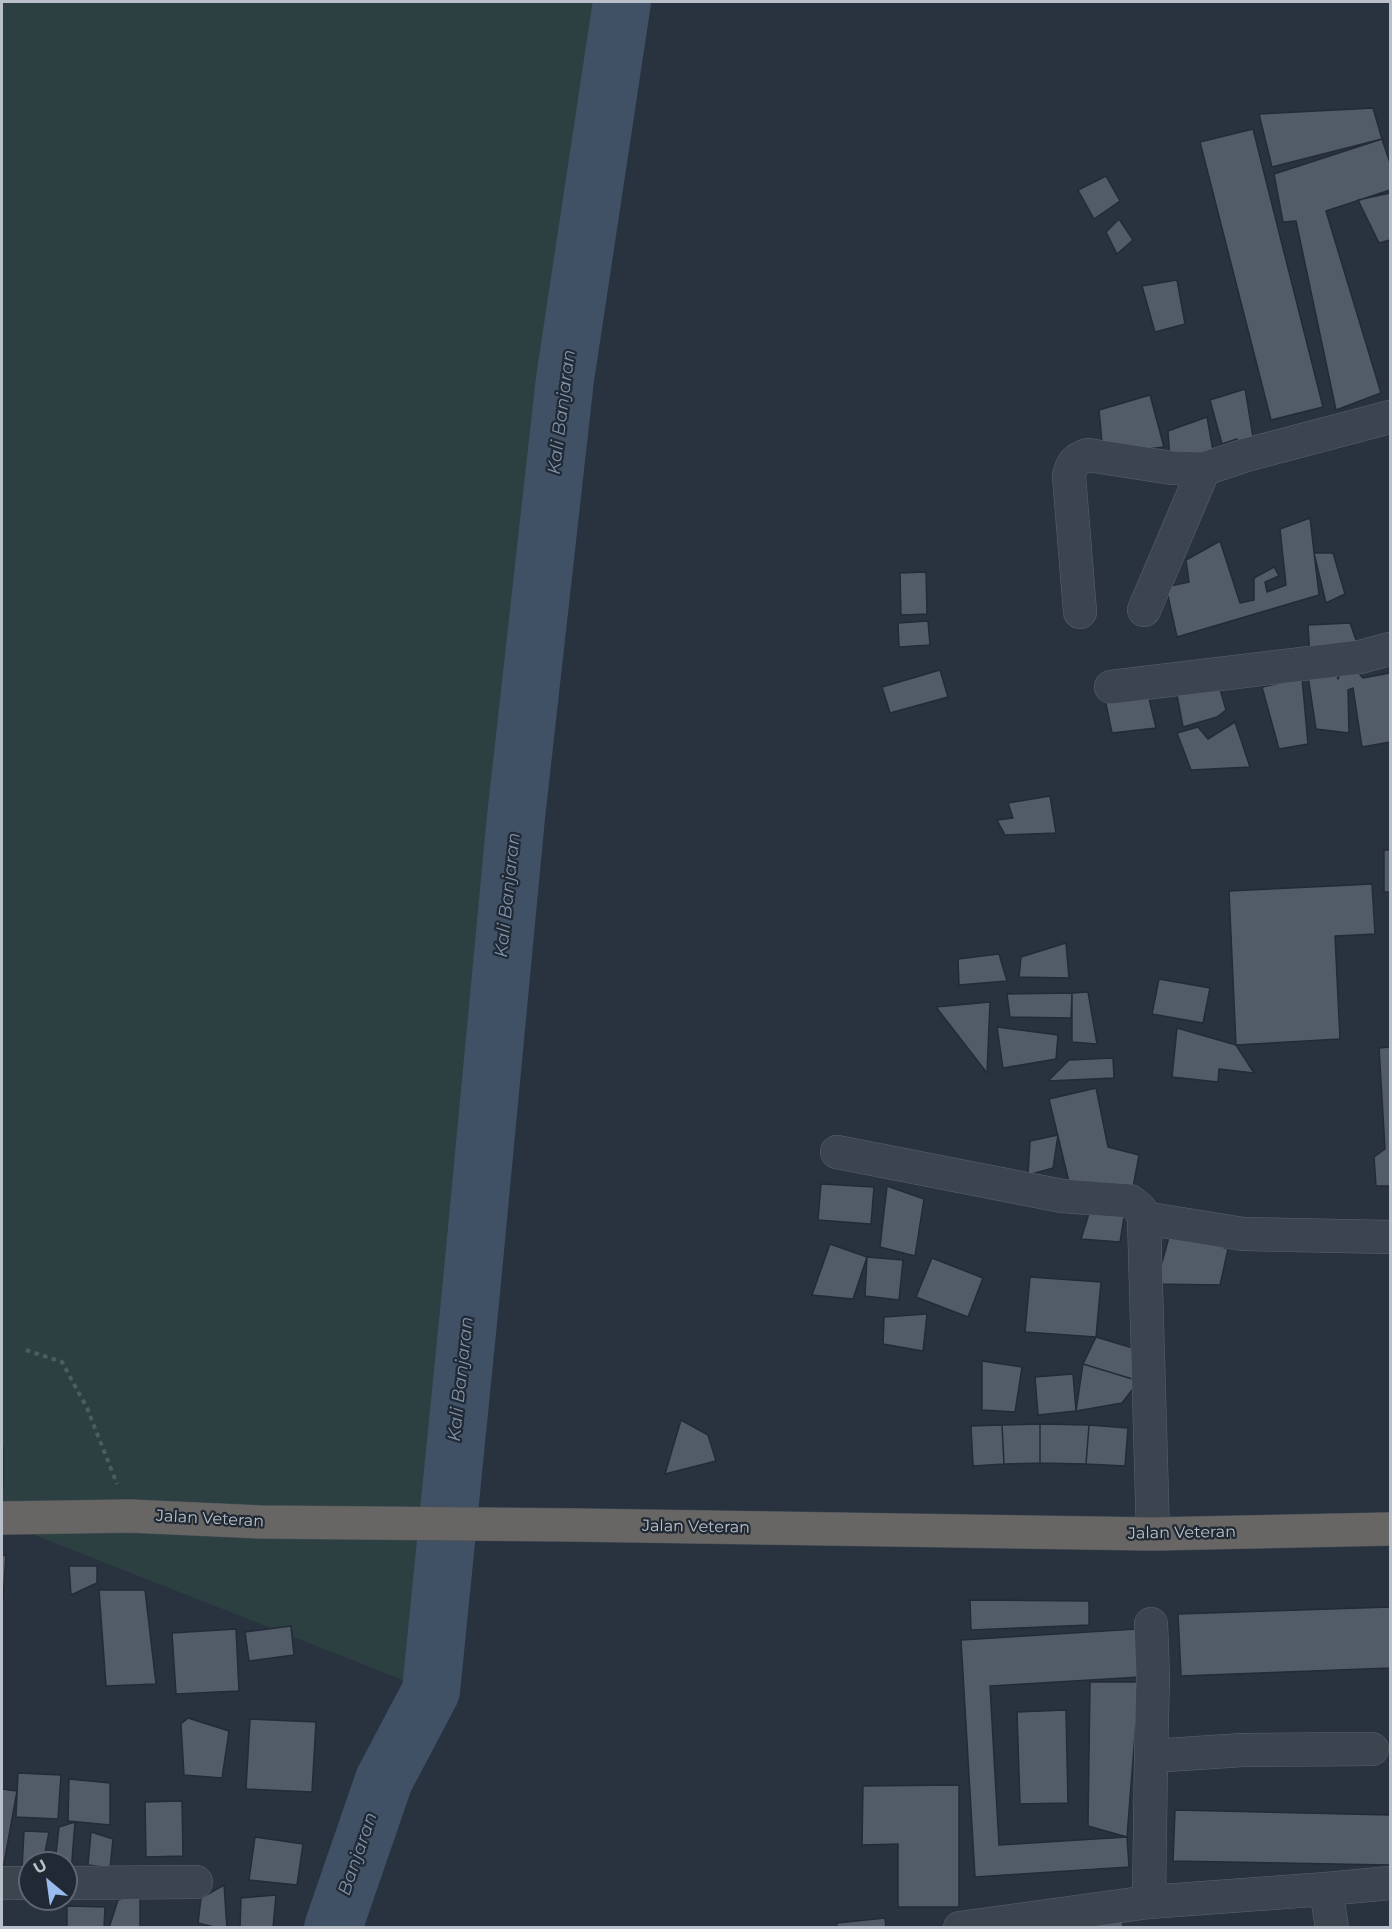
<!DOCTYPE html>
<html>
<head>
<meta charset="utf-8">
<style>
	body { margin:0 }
	#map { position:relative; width:1392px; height:1929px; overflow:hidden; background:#29333f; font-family:Montserrat,sans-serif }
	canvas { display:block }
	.frame { position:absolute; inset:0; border:3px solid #b9c0c9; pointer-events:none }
	.north { position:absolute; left:18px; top:1851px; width:60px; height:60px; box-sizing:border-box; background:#212934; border:2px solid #5e6570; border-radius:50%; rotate:331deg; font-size:16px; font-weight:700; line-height:24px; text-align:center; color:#b9c0c9 }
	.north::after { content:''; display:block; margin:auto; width:21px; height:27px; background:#99bcee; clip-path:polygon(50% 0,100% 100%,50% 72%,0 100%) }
</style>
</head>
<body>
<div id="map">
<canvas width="1392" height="1929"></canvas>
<div class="frame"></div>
<div class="north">U</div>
</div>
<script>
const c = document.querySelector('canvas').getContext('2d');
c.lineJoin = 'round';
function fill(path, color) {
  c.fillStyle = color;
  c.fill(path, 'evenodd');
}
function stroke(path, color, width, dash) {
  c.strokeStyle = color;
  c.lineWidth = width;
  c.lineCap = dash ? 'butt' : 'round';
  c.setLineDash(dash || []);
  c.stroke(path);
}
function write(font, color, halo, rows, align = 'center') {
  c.font = font + ' Montserrat,sans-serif';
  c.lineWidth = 4.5;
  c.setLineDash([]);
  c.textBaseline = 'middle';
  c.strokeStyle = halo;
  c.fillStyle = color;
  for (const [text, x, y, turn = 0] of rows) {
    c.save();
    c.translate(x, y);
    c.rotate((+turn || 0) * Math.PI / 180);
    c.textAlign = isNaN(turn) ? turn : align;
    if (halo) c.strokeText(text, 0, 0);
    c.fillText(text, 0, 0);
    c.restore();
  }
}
const green = new Path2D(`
	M2,2H622L565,379L516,817L471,1292L431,1691L32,1534L2,1535Z`);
const river = new Path2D(`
	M333,1928L384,1780L431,1691L471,1292L516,817L565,379L622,2`);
const building = new Path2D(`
	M1373,108L1382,139L1272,167L1259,114Z
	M1253,129L1323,407L1271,420L1200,142Z
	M1382,139L1390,163V190L1326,211L1381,393L1336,410L1296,221L1283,222L1274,174Z
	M1106,176L1120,201L1094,219L1078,190Z
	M1390,193V240L1379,243L1358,200Z
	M1119,219L1133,240L1117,254L1106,232Z
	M1177,280L1185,324L1155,332L1142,286Z
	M1245,389L1253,437L1241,444L1237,439L1222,444L1210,400Z
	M1150,395L1164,447L1103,454L1099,410Z
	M1207,417L1214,456L1170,460L1168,431Z
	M1310,518L1319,595L1177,637L1166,587L1189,582L1186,560L1220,541L1240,603L1254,600V578L1274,567L1279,576L1265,582L1267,592L1286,585L1280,529Z
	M1314,553H1333L1345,594L1326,603Z
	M926,572L927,614L901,615L900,573Z
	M928,621L930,645L899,647L898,623Z
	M1350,623L1361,654L1310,660L1308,625Z
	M1334,665L1338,679L1343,670L1354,668L1363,678L1390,673V742L1362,747L1353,688L1348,690L1349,733L1316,729L1307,669Z
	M940,670L948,697L890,713L882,687Z
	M1302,678L1308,744L1279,749L1262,687Z
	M1217,679L1226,710L1217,717L1183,727L1175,684Z
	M1147,690L1156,728L1112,733L1104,694Z
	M1235,722L1250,767L1191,770L1177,733L1198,727L1208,739Z
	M1050,796L1056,833L1005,835L997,820L1013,818L1008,803Z
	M1384,850H1390V892H1384Z
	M1372,884L1375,934L1335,936L1340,1039L1236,1045L1229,891Z
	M1066,943L1069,978L1019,977L1021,957Z
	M999,954L1007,981L959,985L958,959Z
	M1159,979L1210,988L1203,1023L1152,1014Z
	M1088,992L1097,1044L1072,1042V993Z
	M1072,993L1071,1018L1010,1017L1007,994Z
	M990,1002L987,1073L936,1007Z
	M997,1027L1058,1035L1056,1059L1003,1068Z
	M1177,1028L1236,1045L1254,1073L1219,1069L1218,1082L1172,1077Z
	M1390,1047V1186H1376L1374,1157L1385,1149L1379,1048Z
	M1113,1058L1114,1078L1048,1081L1069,1060Z
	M1096,1088L1108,1147L1139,1155L1132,1193L1069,1182L1049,1099Z
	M1058,1135L1053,1168L1028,1175L1030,1141Z
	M821,1184L874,1187L871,1224L818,1220Z
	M887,1186L924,1199L915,1256L880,1247Z
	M1126,1205L1120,1242L1081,1239L1091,1207Z
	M1171,1230L1228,1249L1220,1285L1156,1284Z
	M830,1244L867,1257L853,1299L812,1295Z
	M867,1257L903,1260L899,1300L865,1296Z
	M932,1258L983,1278L968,1317L916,1297Z
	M1030,1277L1101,1282L1096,1337L1025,1332Z
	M927,1314L923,1351L883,1344L884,1317Z
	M1096,1337L1146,1352L1139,1381L1083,1364Z
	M982,1361L1022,1367L1015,1412L982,1410Z
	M1083,1364L1139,1381L1122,1403L1076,1411Z
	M1073,1374L1076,1411L1038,1415L1035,1377Z
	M681,1420L708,1435L716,1461L665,1474Z
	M1040,1424V1463L1004,1464L1002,1425Z
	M1040,1424L1089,1425L1086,1464L1040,1463Z
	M1002,1425L1004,1464L973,1466L971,1426Z
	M1089,1425L1128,1428L1125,1466L1086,1464Z
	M2,1447H3V1487H2Z
	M6,1555L3,1600H2V1556Z
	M69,1566H97V1583L71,1595Z
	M99,1590H145L156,1684L106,1686Z
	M970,1600L1089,1601V1625L971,1630Z
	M1390,1607V1668L1181,1676L1178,1614Z
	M291,1626L294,1655L249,1661L245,1632Z
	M236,1629L239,1691L176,1694L172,1633Z
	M1136,1629L1140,1677L990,1686L999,1845L1127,1837L1129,1867L975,1877L961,1640Z
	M1090,1682H1139L1127,1837L1088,1826Z
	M1066,1710L1068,1803L1020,1804L1017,1712Z
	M188,1718L229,1731L222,1778L184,1775L181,1724Z
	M250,1719L316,1722L312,1792L246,1789Z
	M18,1773L61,1775L58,1819L16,1817Z
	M69,1779L110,1783V1825L68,1821Z
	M959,1785V1907H898V1844L862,1845L863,1786Z
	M2,1789L17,1791L3,1869H2Z
	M182,1801L183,1856L146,1857L145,1802Z
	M1175,1810L1390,1815V1865L1173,1861Z
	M75,1822L71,1873L66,1871V1863H55L59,1827Z
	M24,1831L49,1832L43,1863H30V1870L22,1869Z
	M91,1832L113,1839L110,1868L88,1865Z
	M255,1837L303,1844L297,1885L249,1880Z
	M224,1885L227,1928H218L198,1923L201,1898Z
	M140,1893V1928H109L118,1900Z
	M276,1895L273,1928H240L241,1898Z
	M67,1906L105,1907L104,1928H67Z
	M1122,1917L1123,1928H1056Z
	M885,1918L886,1928H837V1923Z`);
const path = new Path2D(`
	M26,1350L62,1362L87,1408L117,1484`);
const minor = new Path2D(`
	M1144,610L1204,469L1246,455L1390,417
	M1080,612L1069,476C1072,463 1075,459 1088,455L1172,468L1204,469
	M1111,687L1360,657L1390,649
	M837,1152L1062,1196L1130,1201L1140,1209L1144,1218L1243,1234L1390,1237
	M1144,1218L1153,1534
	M1151,1624L1153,1676L1151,1756L1243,1750L1372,1749
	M2,1883H30
	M66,1883L196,1882
	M1326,1889L1332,1928
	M1149,1902L1151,1756
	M960,1928L1149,1902L1326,1889L1390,1883`);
const trunk = new Path2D(`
	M2,1518L130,1516L261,1522L575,1525L1153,1534L1390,1529`);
const streetNames = [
	["Jalan Veteran",210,1519,3],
	["Jalan Veteran",696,1527,1],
	["Jalan Veteran",1182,1533,-1]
];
const waterNames = [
	["Kali Banjaran",562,412,-83],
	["Kali Banjaran",508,895,-84],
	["Kali Banjaran",461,1379,-84],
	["Banjaran",358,1854,-71]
];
fill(green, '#2c4041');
stroke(river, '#405166', 58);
fill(building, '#525c69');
stroke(building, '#232b36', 1.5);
stroke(minor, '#5a626c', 34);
stroke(trunk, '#474f59', 34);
stroke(path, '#4b5d5f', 4, [4.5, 4.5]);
stroke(minor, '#3c454f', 33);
stroke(trunk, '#686664', 33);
write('16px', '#b9c0c9', '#212934', streetNames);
write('italic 18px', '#7d91a9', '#212934', waterNames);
</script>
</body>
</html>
